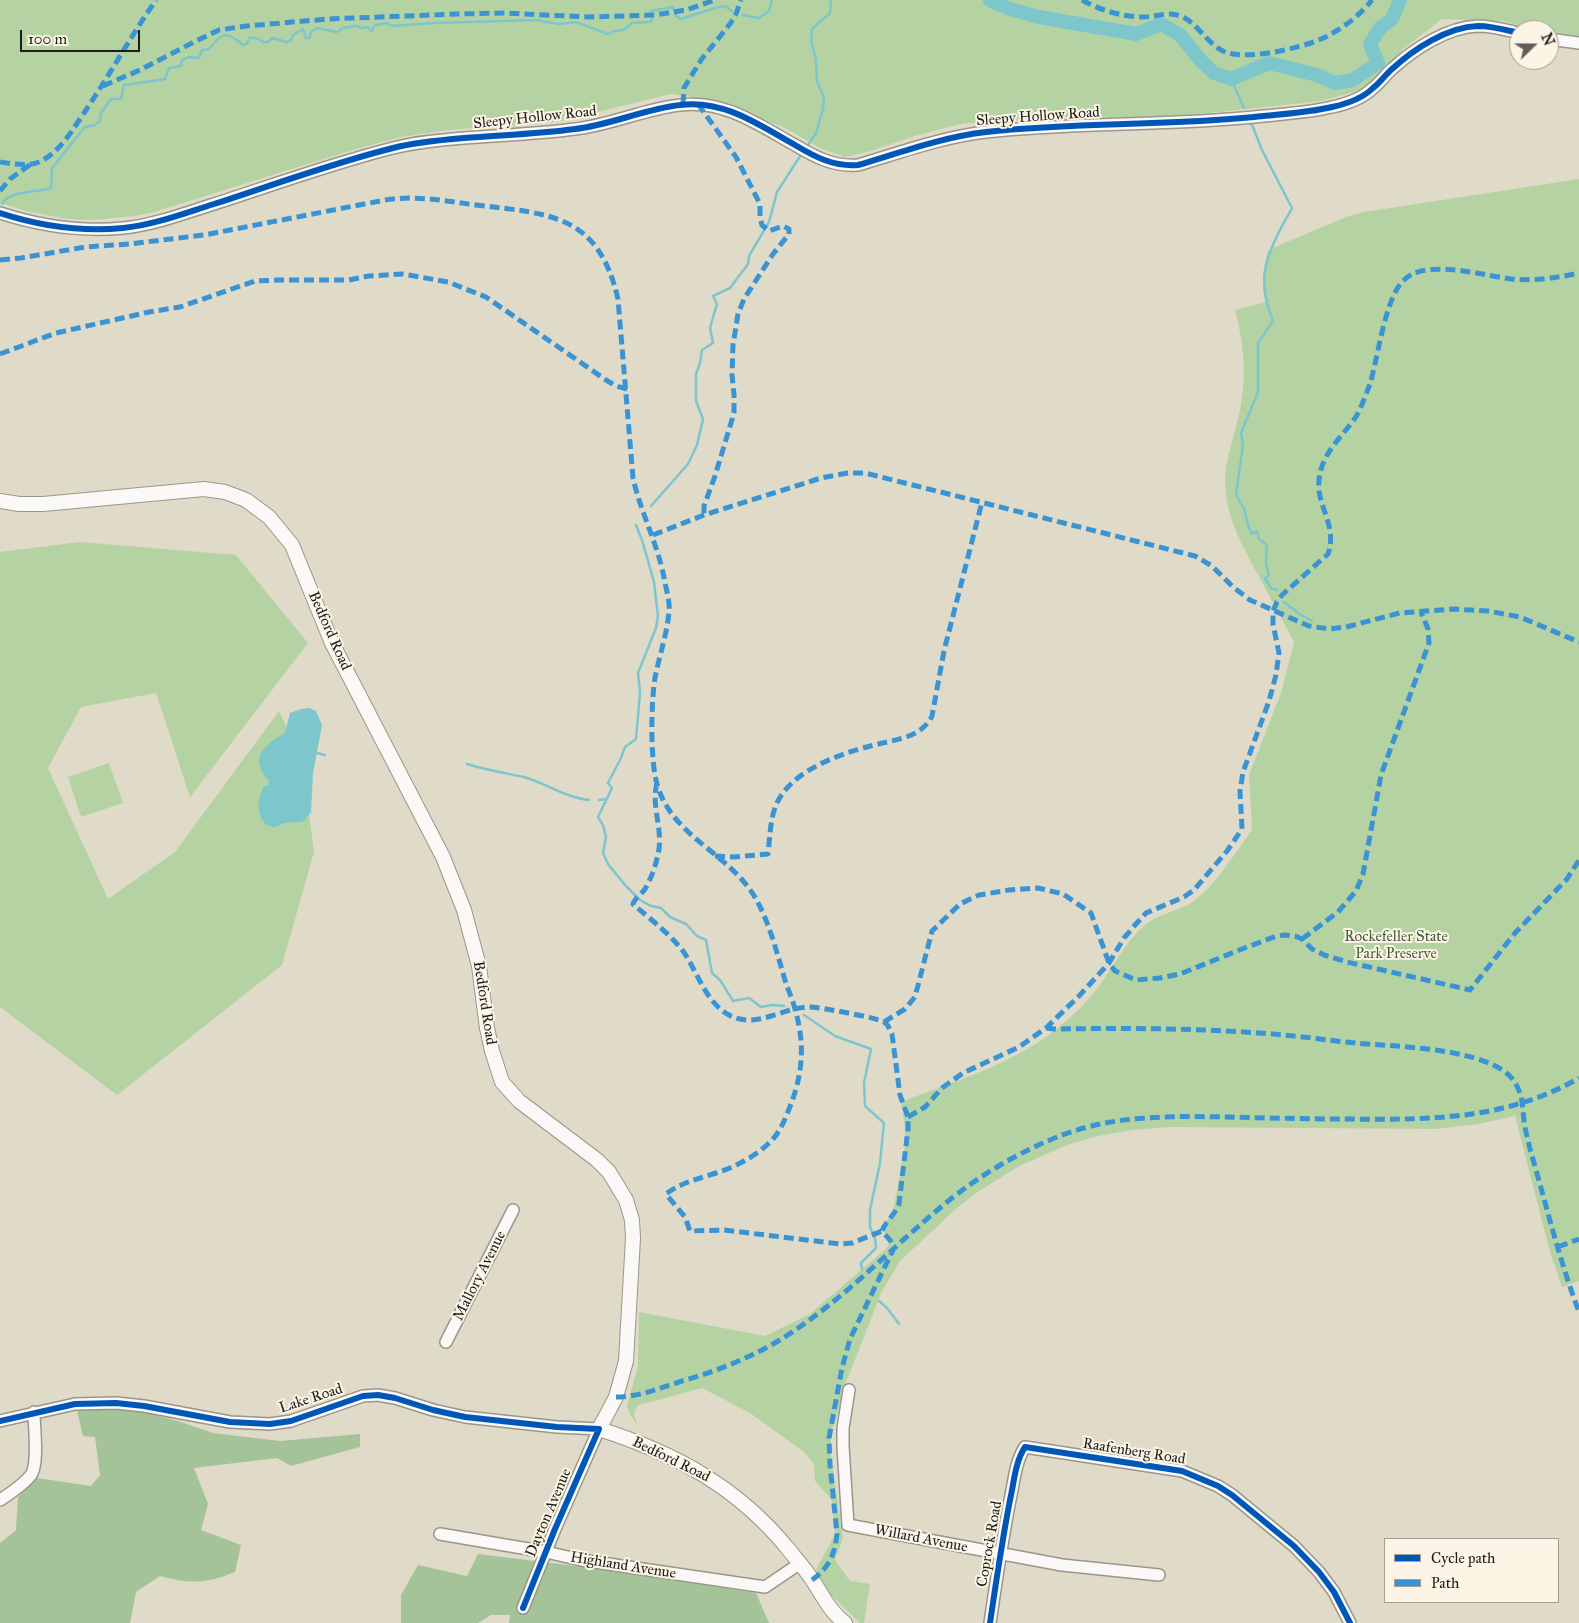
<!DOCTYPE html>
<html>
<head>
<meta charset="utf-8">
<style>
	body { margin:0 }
	#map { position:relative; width:1579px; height:1623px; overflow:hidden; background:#e0dac8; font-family:"IM FELL Great Primer",serif }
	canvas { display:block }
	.legend { position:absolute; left:1384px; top:1538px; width:175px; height:65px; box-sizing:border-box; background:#fcf5e5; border:1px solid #a29e95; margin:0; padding:6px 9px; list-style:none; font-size:15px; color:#1c1c1c }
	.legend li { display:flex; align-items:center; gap:10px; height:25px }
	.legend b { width:25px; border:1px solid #a29e95 }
	.north { position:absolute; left:1509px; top:20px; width:50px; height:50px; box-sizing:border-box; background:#fcf5e5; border:1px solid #a29e95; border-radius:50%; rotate:68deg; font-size:14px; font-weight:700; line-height:20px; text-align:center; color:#1c1c1c }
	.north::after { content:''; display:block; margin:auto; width:18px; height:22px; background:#615e58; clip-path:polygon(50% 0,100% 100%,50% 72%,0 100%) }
	.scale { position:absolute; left:20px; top:30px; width:120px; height:22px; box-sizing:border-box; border:2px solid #1c1c1c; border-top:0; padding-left:6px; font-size:15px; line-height:18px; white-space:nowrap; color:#1c1c1c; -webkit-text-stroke:4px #fcf5e5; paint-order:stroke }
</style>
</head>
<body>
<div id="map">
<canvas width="1579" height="1623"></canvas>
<ul class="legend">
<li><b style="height:6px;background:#0057b8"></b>Cycle path</li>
<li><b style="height:6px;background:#3a94d4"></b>Path</li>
</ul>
<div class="north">N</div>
<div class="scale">100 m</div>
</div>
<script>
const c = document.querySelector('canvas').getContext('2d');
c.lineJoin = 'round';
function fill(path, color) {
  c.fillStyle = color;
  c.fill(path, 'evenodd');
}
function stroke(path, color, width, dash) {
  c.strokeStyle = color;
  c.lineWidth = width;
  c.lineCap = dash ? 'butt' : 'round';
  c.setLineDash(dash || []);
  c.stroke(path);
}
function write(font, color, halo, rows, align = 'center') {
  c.font = font + ' "IM FELL Great Primer",serif';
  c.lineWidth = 4;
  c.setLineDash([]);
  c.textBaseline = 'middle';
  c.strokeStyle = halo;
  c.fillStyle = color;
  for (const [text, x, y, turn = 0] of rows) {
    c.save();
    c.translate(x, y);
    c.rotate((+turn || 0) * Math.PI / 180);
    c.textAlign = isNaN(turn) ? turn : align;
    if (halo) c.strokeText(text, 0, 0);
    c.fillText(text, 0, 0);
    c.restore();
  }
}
const green = new Path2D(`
	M0,0H1579V36L1533,29L1503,21L1442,19L1402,50L1393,61L1367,86L1357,91L1322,101L1171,117H1046L960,124L915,136L871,151L845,157L820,148L785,128L733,108L693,97L671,94L557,122L448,130L401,137L356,149L151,213L134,216L92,220L67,219L26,211L0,203Z
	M1579,179V1281L1562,1287L1550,1252L1515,1116L1479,1124L1436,1129L1169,1127L1133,1130L1098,1136L1070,1144L1021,1165L976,1193L957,1208L900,1261L882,1291L843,1390L836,1419L832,1429L830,1450L843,1538L835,1560L850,1581L870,1584L864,1623H860L831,1595L816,1570L835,1534L832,1500L815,1481L814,1464L803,1451L750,1413L702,1388L639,1405C631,1412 635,1420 640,1428L630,1415L627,1406L638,1366L639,1312L765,1336L810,1314L888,1247L889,1242L884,1234L885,1223L893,1212L905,1146V1127L901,1102C971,1075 1033,1059 1086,1002C1108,979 1120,947 1144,926C1157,914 1176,912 1191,903C1213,889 1236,852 1252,830L1249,775L1281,693L1294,642C1282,619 1270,597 1258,575C1242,545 1226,517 1225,483C1225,460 1233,441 1238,419C1247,383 1245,346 1235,310L1266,302C1260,289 1264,263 1268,250L1346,217L1364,212Z
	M80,542L236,555L308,643L190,797L156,693L81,707L48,768L108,899L175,852L279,711L302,759L314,852L282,965L117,1095L0,1007V552Z
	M109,763L123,803L81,817L68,777Z`);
const forest = new Path2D(`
	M101,1408L144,1412L178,1421L213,1433L280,1441L360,1434V1447L291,1466L277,1458L194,1468L208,1504L201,1530L241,1545L235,1572C205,1584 191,1584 160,1576L136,1592L130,1623H0V1543L16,1530L18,1497L37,1478L91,1486L100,1475L95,1437L83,1436L77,1411Z
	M478,1554L592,1568L756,1593L769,1623H509L510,1615H491L478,1623H401V1595L418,1565L467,1576Z`);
const water = new Path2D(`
	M309,708L316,711L322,725L313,773L311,812L304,821L300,822L284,823L275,827L268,826C255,815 257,799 264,786H268L269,781C266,777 262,773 260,767C254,752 274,739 285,733L290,713L301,709Z`);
const stream = new Path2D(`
	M743,15L759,18L769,11L772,0
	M1231,79L1244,108
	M1251,122L1262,150L1292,208C1289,215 1284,221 1281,228C1263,263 1258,284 1273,321L1258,343V392L1241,433L1243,445L1236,495L1244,509L1249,528L1252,534L1257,531L1259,539L1267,545L1266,563L1269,575L1265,578L1271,588L1277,590
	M806,148L816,133L823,109L824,98L817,81L816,59L811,41L812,29L830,13L831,0
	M2,204C9,190 36,193 51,188L52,168L85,127L95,125L100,121L101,113L111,99H121L124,85L165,79L169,68L181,66L182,60L189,57L199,58L202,50L209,49C222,32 227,31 243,45L247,44L249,38C255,37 259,38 263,42H268L272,38L287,42L291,40L293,35L303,29L306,38H309L312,31L317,28L337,32L343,28L357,26L360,28L368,27L372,31L375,25L387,23L392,26L434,23L536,20L559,24L576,22L608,34L614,31L624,30L632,23L650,22L652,20L651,11L673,7L676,16L681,19L715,8L725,6L732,11
	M651,506L688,464L697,445L703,419L696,401V374L700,363L702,350L713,343L710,328L717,304L713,296L730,288L748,264L749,256L769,222L777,192L802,153
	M636,525L642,540L654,582L658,616L656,628L638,673L640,693L636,739L625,747L621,758L608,783L612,788L598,817L603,825L606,837L603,853L608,864L625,885L640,900L651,906L661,908L670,917L686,924L697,936L706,940L712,973L720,980L733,1001L749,998L761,1007L772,1005L784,1006
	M1284,602L1298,613L1312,621
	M317,753L325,755
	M467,764C486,770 505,773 524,777C545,783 567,798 589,800
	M599,800L606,799
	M804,1015L835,1036L871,1049L864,1083L865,1106L884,1123L880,1163L870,1210V1227L875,1238L876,1248L861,1263L862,1269
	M879,1301L887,1308L899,1324`);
const river = new Path2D(`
	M990,0L1010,9L1039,17L1136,34L1161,24L1180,35L1202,62L1214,73L1231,79L1269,63L1317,75L1335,83L1353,80L1378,63L1370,44L1380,28L1392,19L1400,0`);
const minor = new Path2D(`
	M1549,39L1579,43
	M0,213C40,226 81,232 123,228C154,225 185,213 214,204C273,185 333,163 393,148C416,142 440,140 464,138C501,135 538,134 575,129C611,125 644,109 680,105C723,99 759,125 795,145C815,157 834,167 858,165C899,153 942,137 986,132C1075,122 1164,126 1254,117C1280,114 1307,113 1332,107C1346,104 1363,98 1373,88C1380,83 1385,75 1392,69C1414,49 1447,27 1478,26C1492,26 1506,30 1519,33
	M446,1342L513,1210
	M849,1390L843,1428V1446L848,1525L1062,1565L1159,1575
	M0,1421L75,1404L116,1403L144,1406L230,1422L270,1424L291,1421L363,1396L378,1395L395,1398L433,1410L465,1417L557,1427L599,1429L555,1529L523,1608
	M0,1500C11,1493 23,1485 31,1475C39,1463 34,1428 34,1412
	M440,1534L546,1552L581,1560L765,1587L799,1564
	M990,1623C996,1582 1002,1541 1010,1500C1014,1483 1015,1462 1025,1447L1182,1471L1218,1486L1232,1495L1294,1546L1319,1572L1334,1592L1350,1623`);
const major = new Path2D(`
	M0,501L19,504H43L204,489L225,492L246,500L269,517L292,545L332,643L443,857L464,910L479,966L487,1028L492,1051L502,1082L519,1101L597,1160L609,1172L626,1200L632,1220L633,1238L626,1361L616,1397L599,1429C675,1453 738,1487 789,1550C797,1560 806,1570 813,1581C823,1596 830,1612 845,1623`);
const quiet = new Path2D(`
	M1082,0C1100,10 1122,17 1143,17C1155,17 1166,12 1177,15C1195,18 1207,45 1225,52C1248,61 1310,47 1331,34C1346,26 1362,13 1372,0
	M103,86L140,70L196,41L219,30L246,26L328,19L457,14L505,13L588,17L655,15L686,10L715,0
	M683,104L684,88L701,60L730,24L736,14L741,0
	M698,104L736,157L760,204V218L762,225L769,231L783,226L789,229V234L773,254L744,299L738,314L733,345L732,375L734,394V413L715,476L704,506V515
	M0,162C12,164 30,167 41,161C60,152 73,129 84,113C109,76 131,36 156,0
	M0,191L10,179L31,164
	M0,260L21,258L85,247L129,244L204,235L385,200C416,195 445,201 476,205C551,214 598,214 618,299L633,478C641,514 659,546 665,583C667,592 670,603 669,612C667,634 659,657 655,678C651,703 650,760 657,784C671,835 726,852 753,894C768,918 775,947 783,973C786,986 792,997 795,1009C805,1043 803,1072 791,1104C785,1119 780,1134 768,1144C754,1157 735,1167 716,1173C698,1179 682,1182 666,1194L685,1217L690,1231L724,1230L840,1244L852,1243L882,1231
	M0,354L56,333L149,312L180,307L255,281L278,280H349L369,276L403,274L448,282L486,297L606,380L616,386L627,389
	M653,535L704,515L821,478L848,473H865L1195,556L1212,566L1233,587L1250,600L1309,626L1329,629L1346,627L1400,613L1453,609L1488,611L1520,617L1579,642
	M657,783C651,805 662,826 659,849C657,862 652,877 645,889C641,895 636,896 633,904C650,919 669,933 683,951C697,971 706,1003 729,1015C756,1030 782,1007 810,1007C819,1007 878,1018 884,1022C888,1024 890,1030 892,1034L900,1095L908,1117V1129L899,1204C895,1215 885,1222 882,1231L890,1240L894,1248
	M715,856L734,857L768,854C770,837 770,820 776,805C792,767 851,750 887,742C905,738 923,734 932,716L944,651L982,502
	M1302,939L1338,912L1356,891L1363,874L1381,775L1429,643L1428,629L1421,612
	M884,1022L905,1009L915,997L932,931L960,904L979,895L1009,890L1038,888L1063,894L1091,913L1109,963L1115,971L1136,980L1160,978L1180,974L1247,947L1277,936L1285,935L1295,936L1302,939L1312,949L1324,955L1347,962L1470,990L1515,933L1567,879L1579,860
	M1046,1028L1054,1029C1130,1028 1208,1028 1284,1035C1308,1037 1332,1041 1356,1043C1394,1047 1490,1047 1514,1081C1523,1095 1522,1104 1524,1120C1525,1130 1528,1140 1530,1149C1546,1204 1559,1259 1579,1312
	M908,1117L925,1107L942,1088L963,1073L1019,1047L1046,1028L1079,996L1109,963L1124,938L1136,924L1146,913L1184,897L1194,890L1227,851L1242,829L1240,791L1243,772L1269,701L1276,675L1279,653L1273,624V611L1277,602L1282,595L1328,554C1338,525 1316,506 1319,480C1322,451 1343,437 1357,415C1362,406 1366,394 1370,384C1378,358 1385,297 1404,280C1409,275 1414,273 1421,271C1450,265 1482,275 1511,279C1534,281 1557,278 1579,273
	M1558,1247L1579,1239
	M616,1397C639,1397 660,1388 682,1381C724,1369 765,1352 801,1326C849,1293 890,1250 934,1213C973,1179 1017,1152 1065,1134C1117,1115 1172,1116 1227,1117C1267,1118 1308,1119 1348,1119C1429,1120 1507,1120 1579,1078
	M812,1580C829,1568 835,1554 837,1534L830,1465L829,1438L842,1368L850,1339L893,1250`);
const cycleway = new Path2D(`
	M0,213C40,226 81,232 123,228C154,225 185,213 214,204C273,185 333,163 393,148C416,142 440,140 464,138C501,135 538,134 575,129C611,125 644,109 680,105C723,99 759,125 795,145C815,157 834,167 858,165C899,153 942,137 986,132C1075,122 1164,126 1254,117C1280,114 1307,113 1332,107C1346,104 1363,98 1373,88C1380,83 1385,75 1392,69C1414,49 1447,27 1478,26C1492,26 1506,30 1519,33
	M0,1421L75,1404L116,1403L144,1406L230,1422L270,1424L291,1421L363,1396L378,1395L395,1398L433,1410L465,1417L557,1427L599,1429L555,1529L523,1608
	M990,1623C996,1582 1002,1541 1010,1500C1014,1483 1015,1462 1025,1447L1182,1471L1218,1486L1232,1495L1294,1546L1319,1572L1334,1592L1350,1623`);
const streetNames = [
	["Sleepy Hollow Road",1038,117,-4],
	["Sleepy Hollow Road",535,118,-6],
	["Bedford Road",329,631,66],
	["Bedford Road",484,1003,81],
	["Mallory Avenue",480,1276,-63],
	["Lake Road",311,1399,-18],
	["Raafenberg Road",1134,1452,9],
	["Bedford Road",671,1460,26],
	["Dayton Avenue",549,1513,-67],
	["Willard Avenue",921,1539,11],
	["Coprock Road",990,1544,-80],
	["Highland Avenue",623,1566,9]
];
const parkNames = [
	["Rockefeller State",1396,937],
	["Park Preserve",1396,954]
];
fill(green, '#b5d3a2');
fill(forest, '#a5c398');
fill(water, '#7dc6cc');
stroke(stream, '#7dc6cc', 2.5);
stroke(river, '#7dc6cc', 14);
stroke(minor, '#99968b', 14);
stroke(major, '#99968b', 16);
stroke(minor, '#faf9f7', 11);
stroke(major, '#faf9f7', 14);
stroke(quiet, '#3a94d4', 5, [10, 5]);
stroke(cycleway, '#0057b8', 6);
write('15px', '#1c1c1c', '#fcf5e5', streetNames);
write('15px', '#455a40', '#fcf5e5', parkNames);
</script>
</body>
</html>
